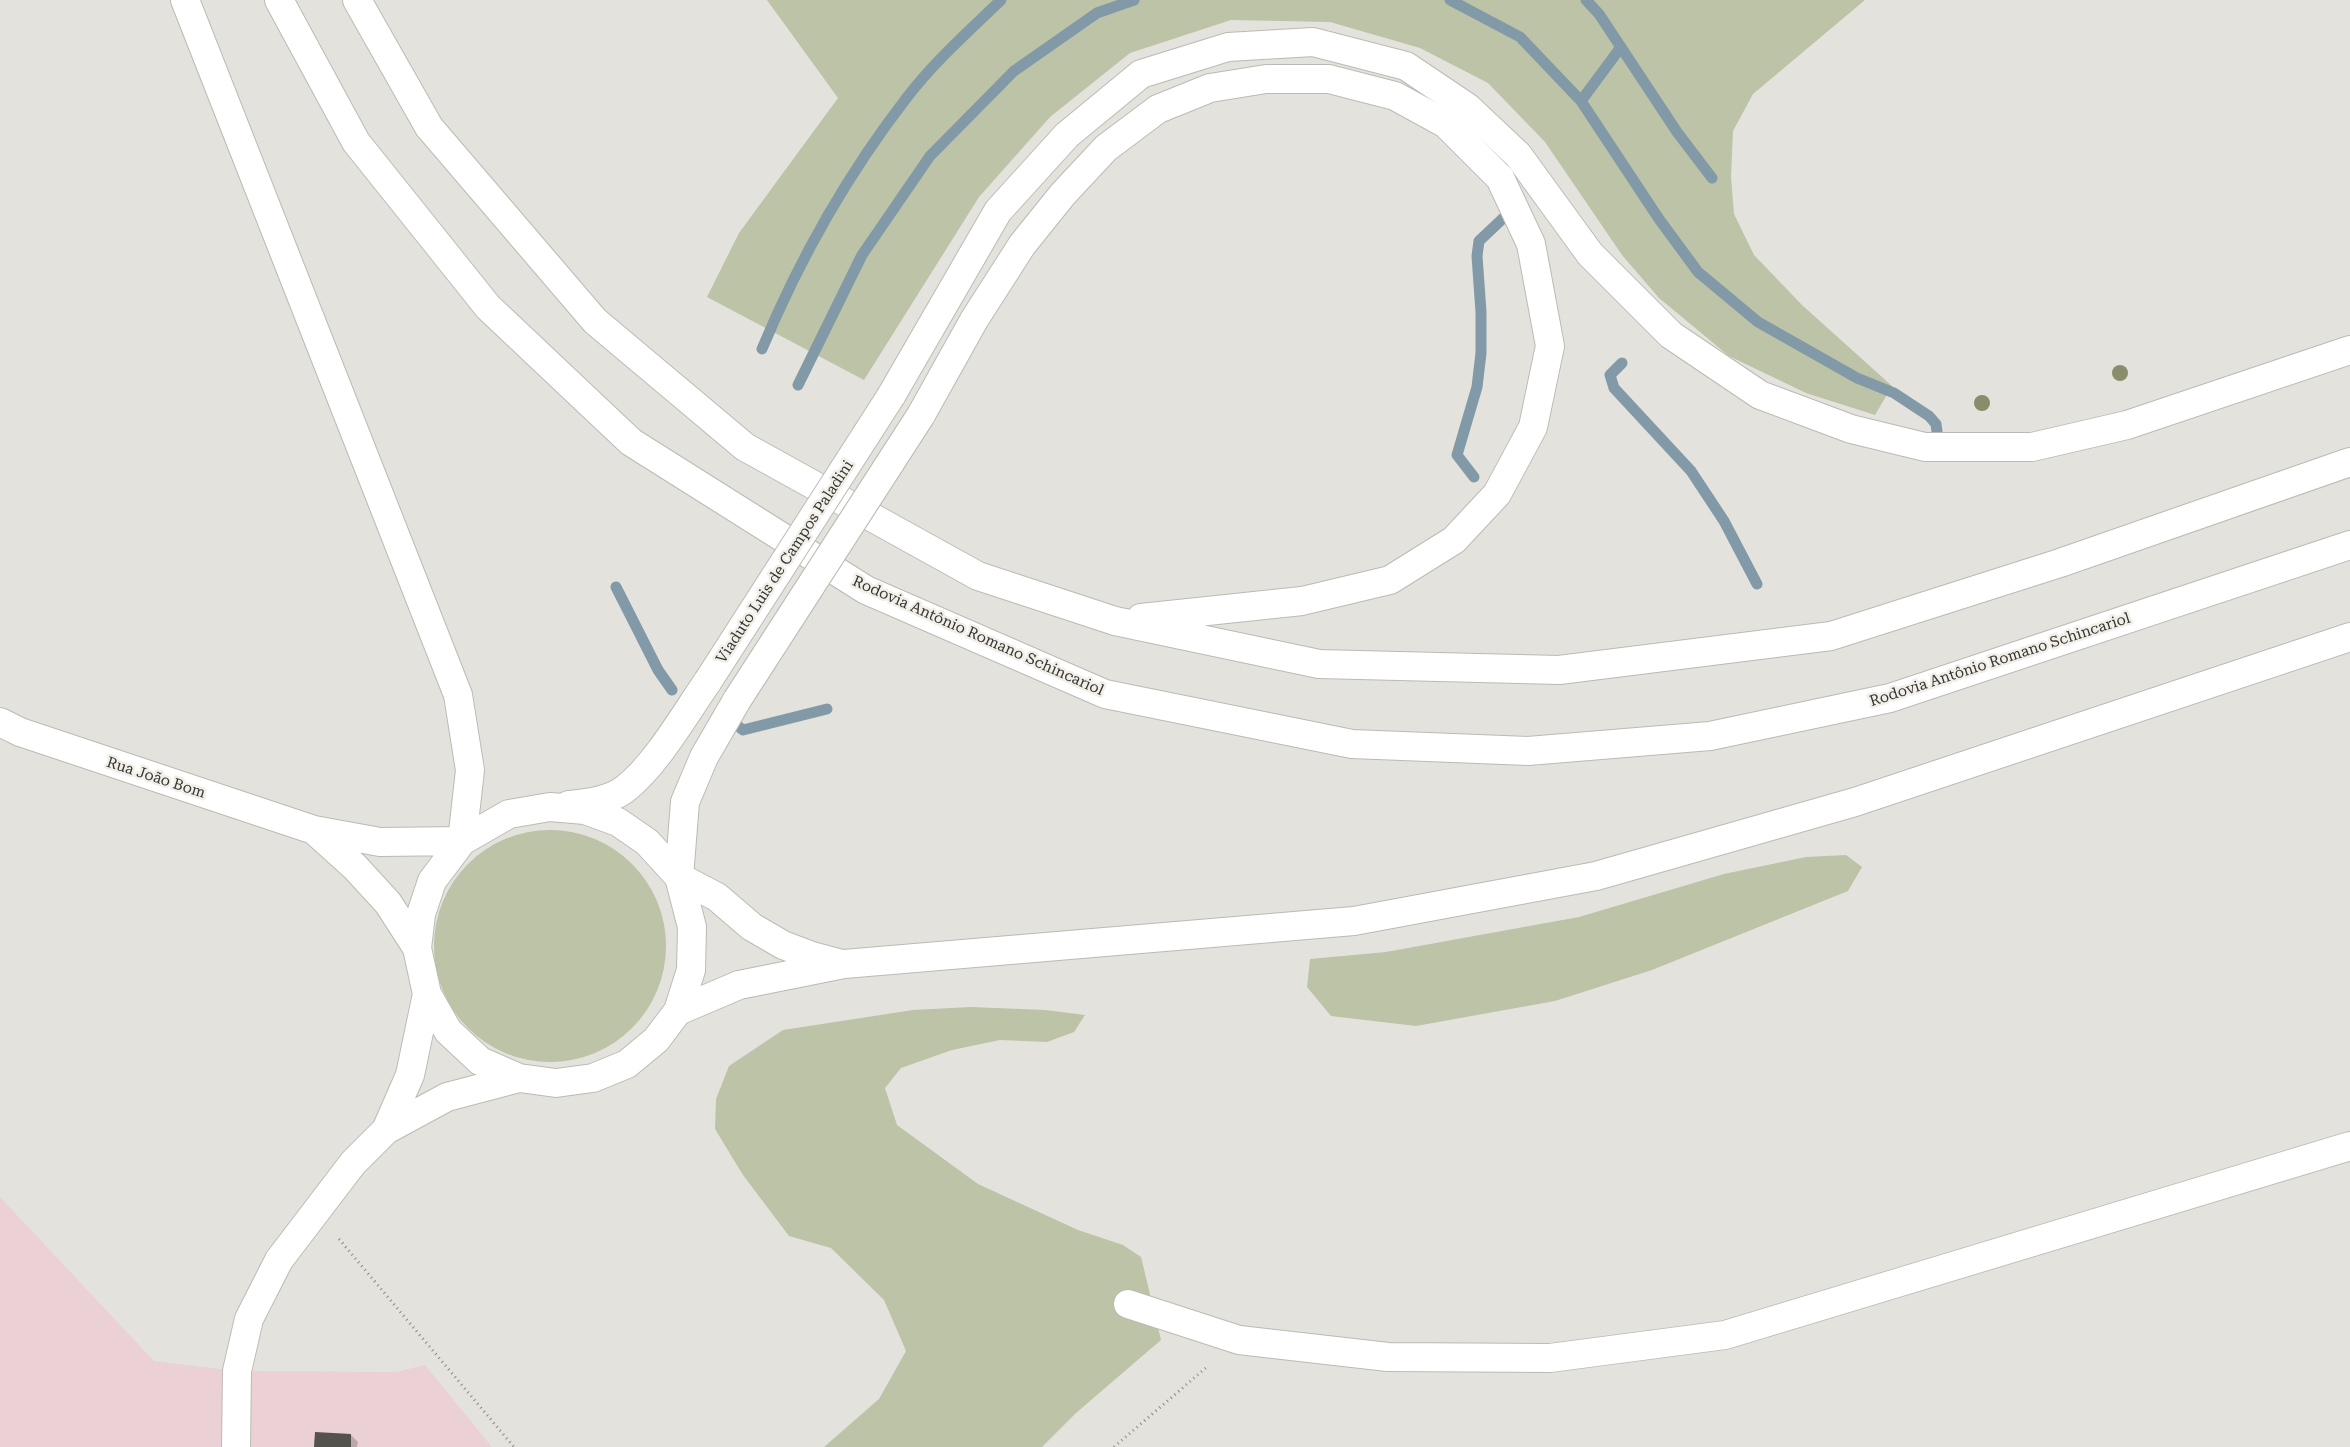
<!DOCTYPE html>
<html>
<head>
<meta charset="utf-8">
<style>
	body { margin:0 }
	canvas { display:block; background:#e4e2dc }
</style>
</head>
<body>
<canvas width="2350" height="1447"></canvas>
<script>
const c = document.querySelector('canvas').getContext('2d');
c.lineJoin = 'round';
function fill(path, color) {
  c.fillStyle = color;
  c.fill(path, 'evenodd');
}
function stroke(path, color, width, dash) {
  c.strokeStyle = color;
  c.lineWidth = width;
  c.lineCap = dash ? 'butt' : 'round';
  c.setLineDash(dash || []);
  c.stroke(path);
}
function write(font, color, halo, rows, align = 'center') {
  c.font = font + ' "Roboto Serif",serif';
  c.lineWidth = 5;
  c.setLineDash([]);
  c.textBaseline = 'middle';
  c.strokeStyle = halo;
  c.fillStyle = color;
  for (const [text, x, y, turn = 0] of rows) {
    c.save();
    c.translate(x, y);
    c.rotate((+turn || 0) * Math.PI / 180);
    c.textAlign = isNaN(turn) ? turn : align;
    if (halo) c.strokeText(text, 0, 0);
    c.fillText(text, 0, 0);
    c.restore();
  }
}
const industrial = new Path2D(`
	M0,1197L154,1361L237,1371L396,1372L425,1365L492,1447H0Z`);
const green = new Path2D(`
	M767,0H1865L1753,94L1733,131L1731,177L1734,214L1754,255L1802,305L1892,386L1875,415L1806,393L1729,356L1659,298L1622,255L1545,142L1488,83L1420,48L1330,22L1231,20L1130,53L1050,117L979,197L864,380L707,297L739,233L838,98Z
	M434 946a116 116 0 1 1 232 0a116 116 0 1 1-232 0Z
	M1846,855L1862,867L1848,891L1652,970L1555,1001L1416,1026L1331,1016L1307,987L1310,959L1386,952L1579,917L1724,874L1806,857Z
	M971,1007L1045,1010L1085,1015L1074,1032L1047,1042L1000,1040L952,1050L901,1068L885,1088L897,1125L978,1184L1078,1230L1123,1245L1141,1257L1161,1340L1076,1413L1042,1447H824L879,1399L906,1351L884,1300L831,1248L789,1236L743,1175L715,1129L716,1099L729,1066L783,1030L913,1010Z`);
const shadow = new Path2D(`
	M351,1435L358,1442L357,1447H316Z`);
const stream = new Path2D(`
	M1450,0L1520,37L1581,101L1659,219L1698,272L1758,322L1857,378L1894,393L1929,416L1936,424L1939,447
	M1586,0L1599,14L1677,132L1712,178
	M1581,101L1621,47
	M762,349C799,260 849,172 908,96C935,61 969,31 1001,0
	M1622,363L1610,375L1614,388L1691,471L1724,521L1757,584
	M798,385L862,255L930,156L1014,71L1097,13L1134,0
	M1474,477L1457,455L1477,387L1481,353V312L1477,256L1479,241L1514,208
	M616,587L658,670L672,690
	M734,723L743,730L827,709`);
const building = new Path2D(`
	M315,1432L351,1434V1447H314Z`);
const path = new Path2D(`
	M339,1239L514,1447
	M1114,1447L1208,1366`);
const minor = new Path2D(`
	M891,396L998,211L1067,135L1141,74L1228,47L1313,42L1406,66L1467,107L1518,155L1590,254L1671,335L1760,395L1851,429L1925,447H2032L2127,425L2350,350
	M0,722L20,732L314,830L380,842L462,841L509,814L550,807L585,810L618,822L647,842L679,877L692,927L691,970L678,1011L656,1040L627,1064L593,1078L556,1083L519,1078L480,1061L448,1031L427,994L417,948L421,914L432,881L462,841
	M569,805C588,803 609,801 625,789C656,765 685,714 708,681
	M314,830L355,867L388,903L417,948
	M679,877L717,897L752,927L783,945L812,956L838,963
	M678,1011L739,985L844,964L1354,921L1596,876L1855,802L2350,637
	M386,1130L410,1075L427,994
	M1128,1304L1239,1340L1388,1357L1550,1358L1725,1335L2350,1146
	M236,1447L237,1371L249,1319L279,1260L353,1163L386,1130L447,1097L519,1078`);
const highway = new Path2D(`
	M185,0L458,695L470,770L462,841
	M279,0L356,142L488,307L631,442L866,590L1105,694L1352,744L1528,751L1710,736L1890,698L2350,545
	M357,0L429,127L595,321L745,447L978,576L1115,621L1319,664L1559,670L1831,636L2060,563L2350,462
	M921,415L974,320L1022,245L1063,194L1106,148L1158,109L1210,88L1266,79H1329L1395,96L1446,124L1500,178L1531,244L1550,346L1533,427L1497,494L1454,540L1390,580L1302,601L1141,618
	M679,877L685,802L704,757L737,700`);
const minorBridge = new Path2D(`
	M708,681L891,396`);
const highwayBridge = new Path2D(`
	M737,700L921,415`);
const trees = [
	[2120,373],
	[1982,403]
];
const streetNames = [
	["Viaduto Luis de Campos Paladini",785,562,-57],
	["Rodovia Antônio Romano Schincariol",978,636,24],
	["Rodovia Antônio Romano Schincariol",2000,660,-18],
	["Rua João Bom",156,778,18]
];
fill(industrial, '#ebd1d6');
fill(green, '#bcc3a6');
fill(shadow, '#0003');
stroke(stream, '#829aa8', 11);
fill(building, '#54524d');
stroke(minor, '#bcbab4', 30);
stroke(highway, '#bcbab4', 30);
stroke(path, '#898984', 3, [1, 4]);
stroke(minor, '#fff', 28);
stroke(highway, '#fff', 28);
stroke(minorBridge, '#bcbab4', 30, []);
stroke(highwayBridge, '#bcbab4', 30, []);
stroke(minorBridge, '#fff', 28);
stroke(highwayBridge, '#fff', 28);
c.fillStyle = '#898d6b';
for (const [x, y] of trees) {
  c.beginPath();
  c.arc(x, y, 8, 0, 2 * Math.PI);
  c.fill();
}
write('15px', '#343431', '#f2efe9', streetNames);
</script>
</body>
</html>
